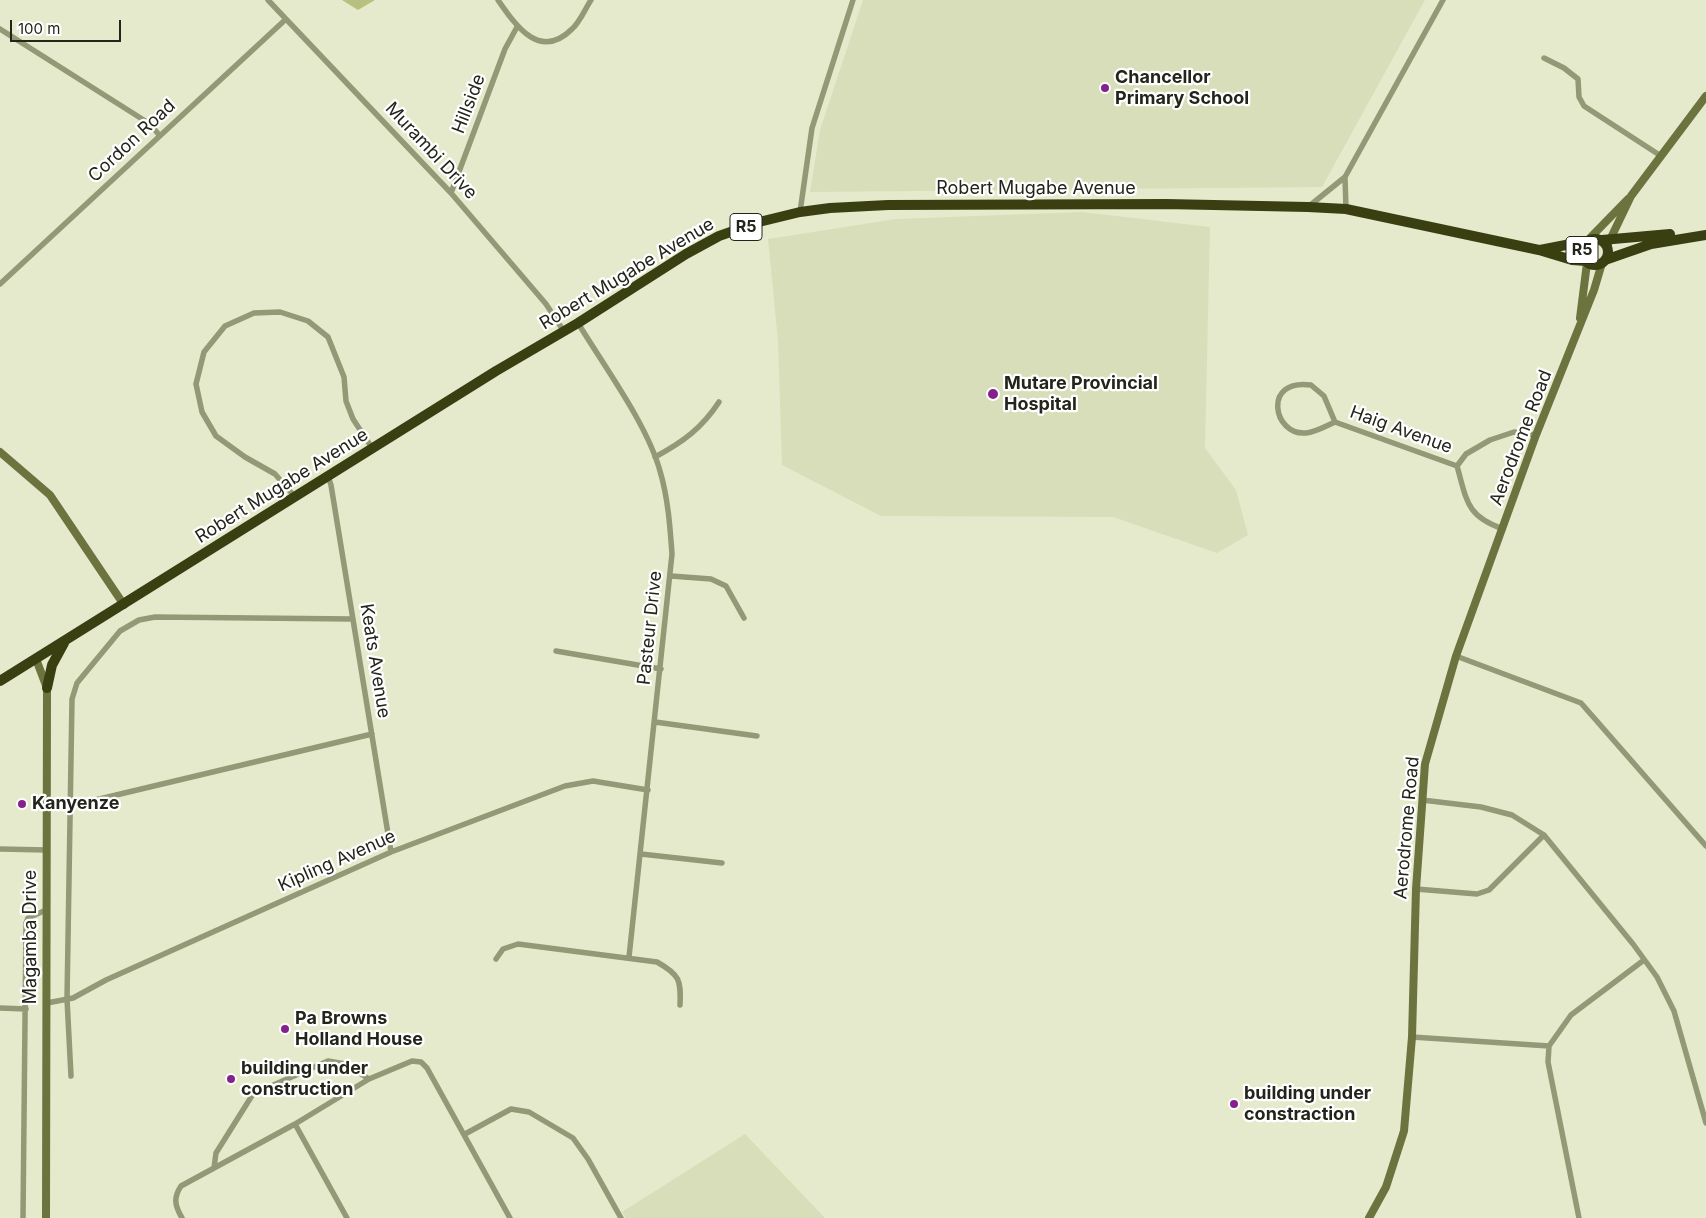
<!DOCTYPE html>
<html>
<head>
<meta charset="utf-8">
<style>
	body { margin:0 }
	#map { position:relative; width:1706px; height:1218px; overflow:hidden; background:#e5eacc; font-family:Inter,sans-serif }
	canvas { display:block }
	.scale { position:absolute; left:10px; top:20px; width:111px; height:22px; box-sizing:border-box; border:2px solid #23251a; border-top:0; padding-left:6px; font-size:15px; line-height:18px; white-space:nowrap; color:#23251a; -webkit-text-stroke:4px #fff; paint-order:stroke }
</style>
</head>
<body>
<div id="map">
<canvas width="1706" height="1218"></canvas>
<div class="scale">100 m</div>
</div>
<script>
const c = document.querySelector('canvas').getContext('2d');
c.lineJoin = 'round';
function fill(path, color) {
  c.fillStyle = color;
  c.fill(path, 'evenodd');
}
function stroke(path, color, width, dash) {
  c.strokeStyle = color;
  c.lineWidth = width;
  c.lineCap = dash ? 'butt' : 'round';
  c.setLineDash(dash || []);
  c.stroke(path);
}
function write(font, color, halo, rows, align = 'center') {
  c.font = font + ' Inter,sans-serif';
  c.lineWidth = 4.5;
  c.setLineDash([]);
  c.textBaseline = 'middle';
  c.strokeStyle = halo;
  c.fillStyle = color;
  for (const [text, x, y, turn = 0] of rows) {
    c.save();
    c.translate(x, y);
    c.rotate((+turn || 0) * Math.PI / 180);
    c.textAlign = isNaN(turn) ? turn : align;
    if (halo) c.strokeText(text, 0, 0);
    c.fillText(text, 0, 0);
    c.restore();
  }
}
const built = new Path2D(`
	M863,0H1425L1322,187L810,192L820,130Z
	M1082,212L1210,227L1205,448L1236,490L1248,535L1217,553L1113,517L881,516L782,465L778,341L768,239L896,219Z
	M745,1134L825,1218H626L622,1212Z`);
const green = new Path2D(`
	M342,0H375L358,10Z`);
const street = new Path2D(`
	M268,0L451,193L546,304L563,330
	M498,0C516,26 540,61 572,29C580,22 585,9 591,0
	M0,29L150,124L160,136
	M1544,58L1564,68L1578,79L1579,97L1584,106L1661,156
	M1345,177L1346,209
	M451,193L505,49L517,27
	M1308,207L1345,177L1443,0
	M800,212L812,128L853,0
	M0,284L285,20
	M578,323C604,366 647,424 660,471C668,498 670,526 672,554L629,957
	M1335,422L1324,396L1311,385C1262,378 1273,436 1306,433C1316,432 1326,426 1335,422L1457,466
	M655,457C683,442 702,428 719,402
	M328,476L331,485L391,852
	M295,497L275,474L245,457L216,436L202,412L196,384L204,352L225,326L254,313L280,312L308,321L328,337L344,377L346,401L353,419L372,448
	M1503,529C1466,516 1467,501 1457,466L1466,454L1490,440L1514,432L1536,435
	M671,576L711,579L726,586L744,618
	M556,651L661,669
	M1456,656L1581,703L1706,846
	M655,722L757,736
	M1422,800L1481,807L1512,815L1544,835L1633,944L1657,977L1674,1011L1706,1123
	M70,806L372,734
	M0,849L46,850
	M641,854L722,863
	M1416,889L1477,894L1489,890L1544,835
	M496,959L503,949L518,944L657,962C680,975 681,980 680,1005
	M47,1003L73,998L106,980L391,852L565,786L593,781L648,790
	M0,1008L26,1009
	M1412,1037L1549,1046
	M71,1076L67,999L72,699L77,683L120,631L139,620L155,617L353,619
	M295,1124L347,1218
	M465,1134L511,1109L529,1112L573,1138L588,1159L621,1218
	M214,1168L216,1153L253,1094L328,1061L345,1064L369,1079
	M23,1218L26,923L28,918L46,910
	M182,1218C175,1206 173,1198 181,1186L295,1124L369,1079L412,1061L421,1062L427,1068L510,1218
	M1579,1218L1548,1062L1549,1046L1571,1015L1644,960`);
const secondary = new Path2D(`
	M1587,241L1628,199
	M1607,246L1631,196L1706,96
	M1580,318L1587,263
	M0,452L50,495L124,605
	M36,659L47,688L46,1218
	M1369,1218L1386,1187L1404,1131L1412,1037L1416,889L1425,764L1456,656L1536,435L1594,290L1602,263`);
const highway = new Path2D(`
	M1582 252a13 13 0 1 1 26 0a13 13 0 1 1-26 0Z
	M1602,240L1670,234
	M1540,250L1586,241
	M1605,260L1651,244L1706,235
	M0,681L496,371L578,323L686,254L719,236L759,222L800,212L830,208L888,205L1166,204L1308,207L1346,209L1539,250L1572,260L1586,261
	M47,688L52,665L64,643`);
const markers = [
	[1105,88,5,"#84218b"],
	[993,394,6,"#84218b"],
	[22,804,5,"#84218b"],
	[285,1029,5,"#84218b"],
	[231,1079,5,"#84218b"],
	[1234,1104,5,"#84218b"]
];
const shields = [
	[746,227,32],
	[1582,250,32]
];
const shieldNames = [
	["R5",746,227],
	["R5",1582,250]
];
const poiNames = [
	["Chancellor",1115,78],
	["Primary School",1115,99],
	["Mutare Provincial",1004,384],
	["Hospital",1004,405],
	["Kanyenze",32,804],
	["Pa Browns",295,1019],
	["Holland House",295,1040],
	["building under",241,1069],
	["construction",241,1090],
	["building under",1244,1094],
	["constraction",1244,1115]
];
const streetNames = [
	["Hillside",469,104,-69],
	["Cordon Road",132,141,-43],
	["Murambi Drive",431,151,47],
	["Robert Mugabe Avenue",1036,189],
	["Robert Mugabe Avenue",627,274,-31],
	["Haig Avenue",1401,430,20],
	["Aerodrome Road",1521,438,-69],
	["Robert Mugabe Avenue",282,486,-32],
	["Pasteur Drive",650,628,-84],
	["Keats Avenue",375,661,81],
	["Aerodrome Road",1407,828,-85],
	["Kipling Avenue",337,861,-24],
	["Magamba Drive",31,937,-90]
];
fill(built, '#d8deba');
fill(green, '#b7c07e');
stroke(street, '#939876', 5.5);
stroke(secondary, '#6c733f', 8);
stroke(highway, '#3a3f12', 10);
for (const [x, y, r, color] of markers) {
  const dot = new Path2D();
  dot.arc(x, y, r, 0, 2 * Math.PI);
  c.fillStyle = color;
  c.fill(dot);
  stroke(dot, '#fff', 2);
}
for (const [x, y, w] of shields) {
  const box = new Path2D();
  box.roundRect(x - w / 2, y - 13.5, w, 27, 4);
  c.fillStyle = '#fff';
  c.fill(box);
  stroke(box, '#23251a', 1);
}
write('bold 16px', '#23251a', null, shieldNames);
write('bold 18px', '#23251a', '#fff', poiNames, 'left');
write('18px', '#23251a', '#fff', streetNames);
</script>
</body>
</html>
